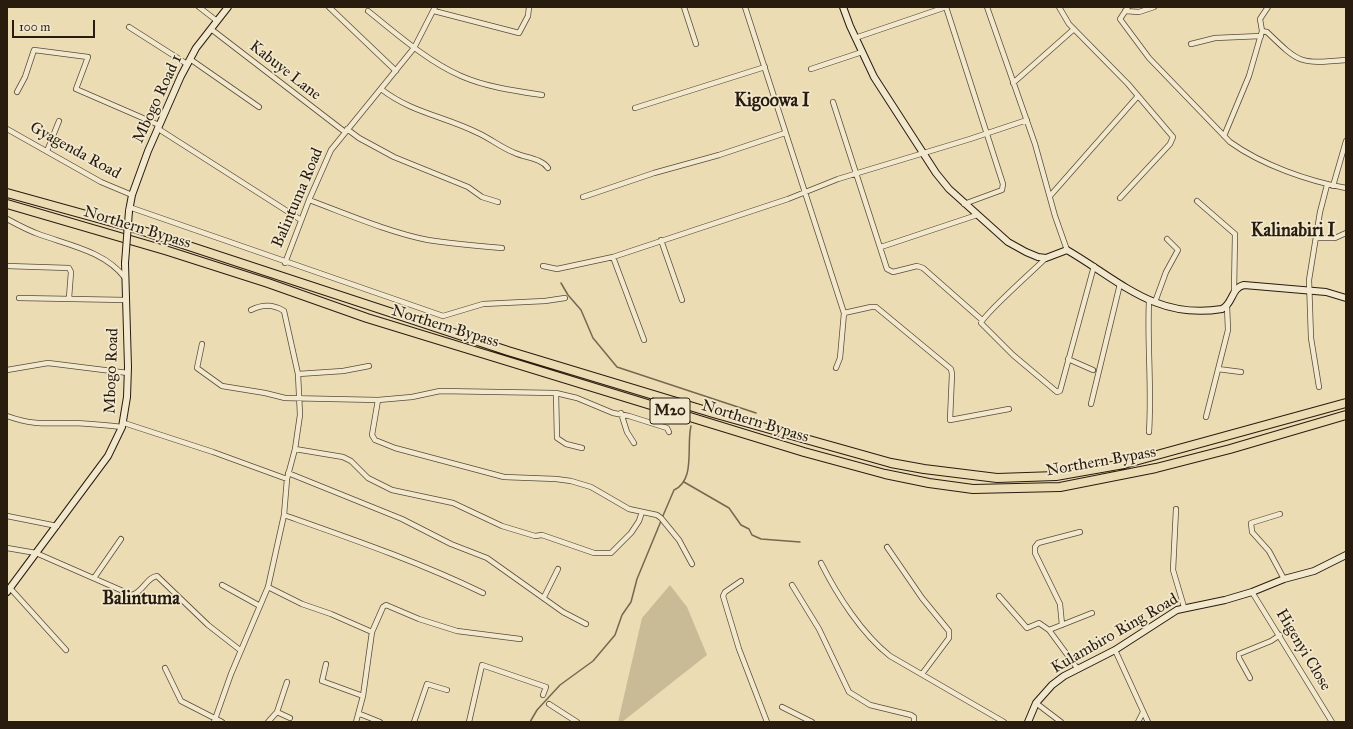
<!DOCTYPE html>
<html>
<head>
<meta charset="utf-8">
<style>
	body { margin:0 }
	#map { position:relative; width:1353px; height:729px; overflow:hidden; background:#ebdcb3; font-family:"IM FELL Great Primer",serif }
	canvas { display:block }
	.frame { position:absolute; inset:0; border:8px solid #281c0f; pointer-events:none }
	.scale { position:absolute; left:12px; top:20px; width:83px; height:18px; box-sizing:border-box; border:2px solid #281c0f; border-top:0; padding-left:5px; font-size:12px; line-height:14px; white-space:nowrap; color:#281c0f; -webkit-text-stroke:3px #f2e8ce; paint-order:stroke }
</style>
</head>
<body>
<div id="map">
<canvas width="1353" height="729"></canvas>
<div class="frame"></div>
<div class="scale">100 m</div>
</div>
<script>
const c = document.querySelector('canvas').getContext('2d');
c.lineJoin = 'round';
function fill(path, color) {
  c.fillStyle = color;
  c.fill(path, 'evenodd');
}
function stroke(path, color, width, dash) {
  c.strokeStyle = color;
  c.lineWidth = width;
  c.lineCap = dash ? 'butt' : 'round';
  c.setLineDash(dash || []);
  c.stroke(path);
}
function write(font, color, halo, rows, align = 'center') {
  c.font = font + ' "IM FELL Great Primer",serif';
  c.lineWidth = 3.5;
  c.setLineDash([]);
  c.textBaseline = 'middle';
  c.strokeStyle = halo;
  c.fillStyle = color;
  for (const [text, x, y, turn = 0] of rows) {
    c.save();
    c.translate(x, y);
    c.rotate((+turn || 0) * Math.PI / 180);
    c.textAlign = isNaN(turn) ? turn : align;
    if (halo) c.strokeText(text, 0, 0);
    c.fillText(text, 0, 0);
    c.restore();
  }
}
const green = new Path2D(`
	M670,585L687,607L707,655L622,722H618L642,618Z`);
const stream = new Path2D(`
	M561,283L568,295L581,310L593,338L617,367L756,413
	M684,482L729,508L741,525L749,529L752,535L761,539L800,542
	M662,518L674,490C696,480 686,446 691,426
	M530,722L537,710L560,685L593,661L615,635L622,615L631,602L637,579L661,521`);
const street = new Path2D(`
	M199,7L217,21
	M329,7L396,71
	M684,7L696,44
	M745,7L844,313L871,307H876L951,369L952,374L950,420L1009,409
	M946,7L1003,184L1002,190L964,204
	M987,7L1035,144L1055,216L1067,250
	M1059,7L1069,24L1128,84L1173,137L1170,144L1120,198
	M1128,7L1120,19L1149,58L1230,142C1262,165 1308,181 1346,188
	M1268,7L1260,19L1262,31L1267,32C1300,64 1300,64 1346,60
	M368,11C397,34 427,61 461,76C486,87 515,91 542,95
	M434,11L519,33L528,16L529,7
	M1125,11L1139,12L1154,7
	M129,27L187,64
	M211,29L345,132
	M855,38L946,7
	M1191,44L1215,38L1261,36
	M190,59L259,107
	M811,69L862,52
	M1013,83L1074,29
	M381,89C412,113 444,116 478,133C491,139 502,148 515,153C526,158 541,158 548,168
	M17,92L25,77L34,50L88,57L76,89L159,125
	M833,102L887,269L893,272L917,266L923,268L982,320
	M635,108L765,67
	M157,128L301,220
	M7,129L101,182L132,195
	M347,129L359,138L394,157L468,187L482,197L498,202
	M1224,136L1249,76L1262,31
	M47,151L59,121
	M1333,186L1346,141
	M1050,196L1138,96
	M583,197L654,173L719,155L785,133
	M309,200C347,214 388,232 428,240C453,244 477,246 502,248
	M1197,201L1235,234L1234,291
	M129,207L443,316L483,304L545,301L565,298
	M7,219C18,225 29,231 41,235C69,245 106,252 125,278
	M1316,238H1335L1346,233
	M661,240L682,300
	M881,247L977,215
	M613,257L644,340
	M1046,258C1035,269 984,314 981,323L1013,355L1057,392L1060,391L1094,266
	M285,263L309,200L331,150L414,48L435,7
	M7,266L69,268L71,272L69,298
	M543,266L557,269L613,257L788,199L838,179L970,139L1027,120
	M19,298L126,300
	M1149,301C1147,345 1152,388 1149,432
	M1155,302L1166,272L1178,250L1167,239
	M202,344L197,368L222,386L265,393L285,398L378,400L412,397L440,391L556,393L557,438L566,444L582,448
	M1068,359L1093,370
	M836,368L840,358L844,313
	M1218,369L1241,372
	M7,370L48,363L128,373
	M298,374L343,371L369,366
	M1319,387L1311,338L1309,280L1320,212L1327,185
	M556,393L577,398L613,413L629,416L667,428L669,432
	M378,400L372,435L375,440L395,448L504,477L556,479L571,481L591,487L629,509L657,515L661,518L679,540L692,564
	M1091,404L1120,284
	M621,413L627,432L634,443
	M7,416C34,426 49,423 76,423C92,424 107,425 122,427
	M1206,417L1228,330L1227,306
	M124,423L213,452L287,479
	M295,449L343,457L351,461L368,478L392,490L453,503L502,526L535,536L542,535L594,553H611L631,533L639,521L642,512
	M288,473L402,519L451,544L487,558L563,612L586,624
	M1176,509L1173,570L1184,607
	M1280,514L1251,523L1252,532L1269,551L1284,579
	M284,515C352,539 419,562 483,593
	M7,516L57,526
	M887,547L922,598L949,631V638L922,674
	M7,548L36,553L132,595C143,592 147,577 157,576L208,625L240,650
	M821,563C837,595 862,634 890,656L1004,722
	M94,578L121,539
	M741,581L725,592L723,596L739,649L767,722
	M222,585L260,606
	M792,585L819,629L849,692L870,705L911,715L914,717V722
	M268,587L302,604L331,614L372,632L363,696L356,722
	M10,588L66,650
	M1252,592L1332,722
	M999,596L1027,628L1039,623L1049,630L1077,668
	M544,597L558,569
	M1062,625L1060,604L1035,553V547L1038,543L1080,532
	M1049,630L1092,613
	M372,632L383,607L386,605L419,619L457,631L520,639
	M1115,650L1148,722
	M326,664L322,681L363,696
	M165,668L181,701L222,722
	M1250,678L1239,658V654L1271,641L1280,635
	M1036,703L1061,722
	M549,704L577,722
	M782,707L812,722
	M277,712L287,682
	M360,714L380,722
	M214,722L231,674L268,587L284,515L287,479L295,449L300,415L298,374L284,311C273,304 263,304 251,310
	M268,722L277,712L290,718
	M414,722L427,684L447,690
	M469,722L482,665L546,687L543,695
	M1138,722L1143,712`);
const secondary = new Path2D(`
	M843,7L850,26L874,77L936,173L949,189L1008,242L1026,252L1038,257L1046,258L1067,250C1120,281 1156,320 1222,309C1233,304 1231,288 1244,285L1326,292L1346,298
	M129,211L132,195L148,151L181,76L196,48L228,7
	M7,592L108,456L122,427L127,397L128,367L125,263
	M1028,722L1036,703L1052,685L1064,676L1115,650L1177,610L1225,600L1252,592L1284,579L1314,571L1346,555`);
const highway = new Path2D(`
	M7,193L137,229L508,351L713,413L891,463L924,469L997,478L1056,476L1124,464L1346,403
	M7,204L168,251L268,283L367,318L804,452L885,474L929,483L973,489L1060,487L1156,468L1230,449L1346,415`);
const secondaryBridge = new Path2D(`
	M125,263L129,211`);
const shields = [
	[670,411,40]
];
const shieldNames = [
	["M20",670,411]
];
const streetNames = [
	["Kabuye Lane",285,71,38],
	["Mbogo Road 1",158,99,-65],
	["Gyagenda Road",75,151,29],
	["Balintuma Road",298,198,-67],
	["Northern Bypass",137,228,17],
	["Northern Bypass",445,327,17],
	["Mbogo Road",112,371,-88],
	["Northern Bypass",755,422,17],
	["Northern Bypass",1101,462,-10],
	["Kulambiro Ring Road",1115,634,-30],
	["Higenyi Close",1303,650,59]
];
const quarterNames = [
	["Kigoowa I",772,102],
	["Kalinabiri I",1293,232],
	["Balintuma",141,600]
];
fill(green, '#cabb97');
stroke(stream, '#756850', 1.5);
stroke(street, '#594c38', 6);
stroke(secondary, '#281c0f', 8);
stroke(highway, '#281c0f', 10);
stroke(street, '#f2e8ce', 4.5);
stroke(secondary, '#f2e8ce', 6);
stroke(highway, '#ebdcb3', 8);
stroke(secondaryBridge, '#281c0f', 8, []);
stroke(secondaryBridge, '#f2e8ce', 6);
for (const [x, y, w] of shields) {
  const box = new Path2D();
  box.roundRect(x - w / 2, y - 13, w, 26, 3);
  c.fillStyle = '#f2e8ce';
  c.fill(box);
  stroke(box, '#281c0f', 1);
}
write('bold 15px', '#281c0f', null, shieldNames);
write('16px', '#281c0f', '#f2e8ce', streetNames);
write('bold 18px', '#281c0f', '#f2e8ce', quarterNames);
</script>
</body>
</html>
